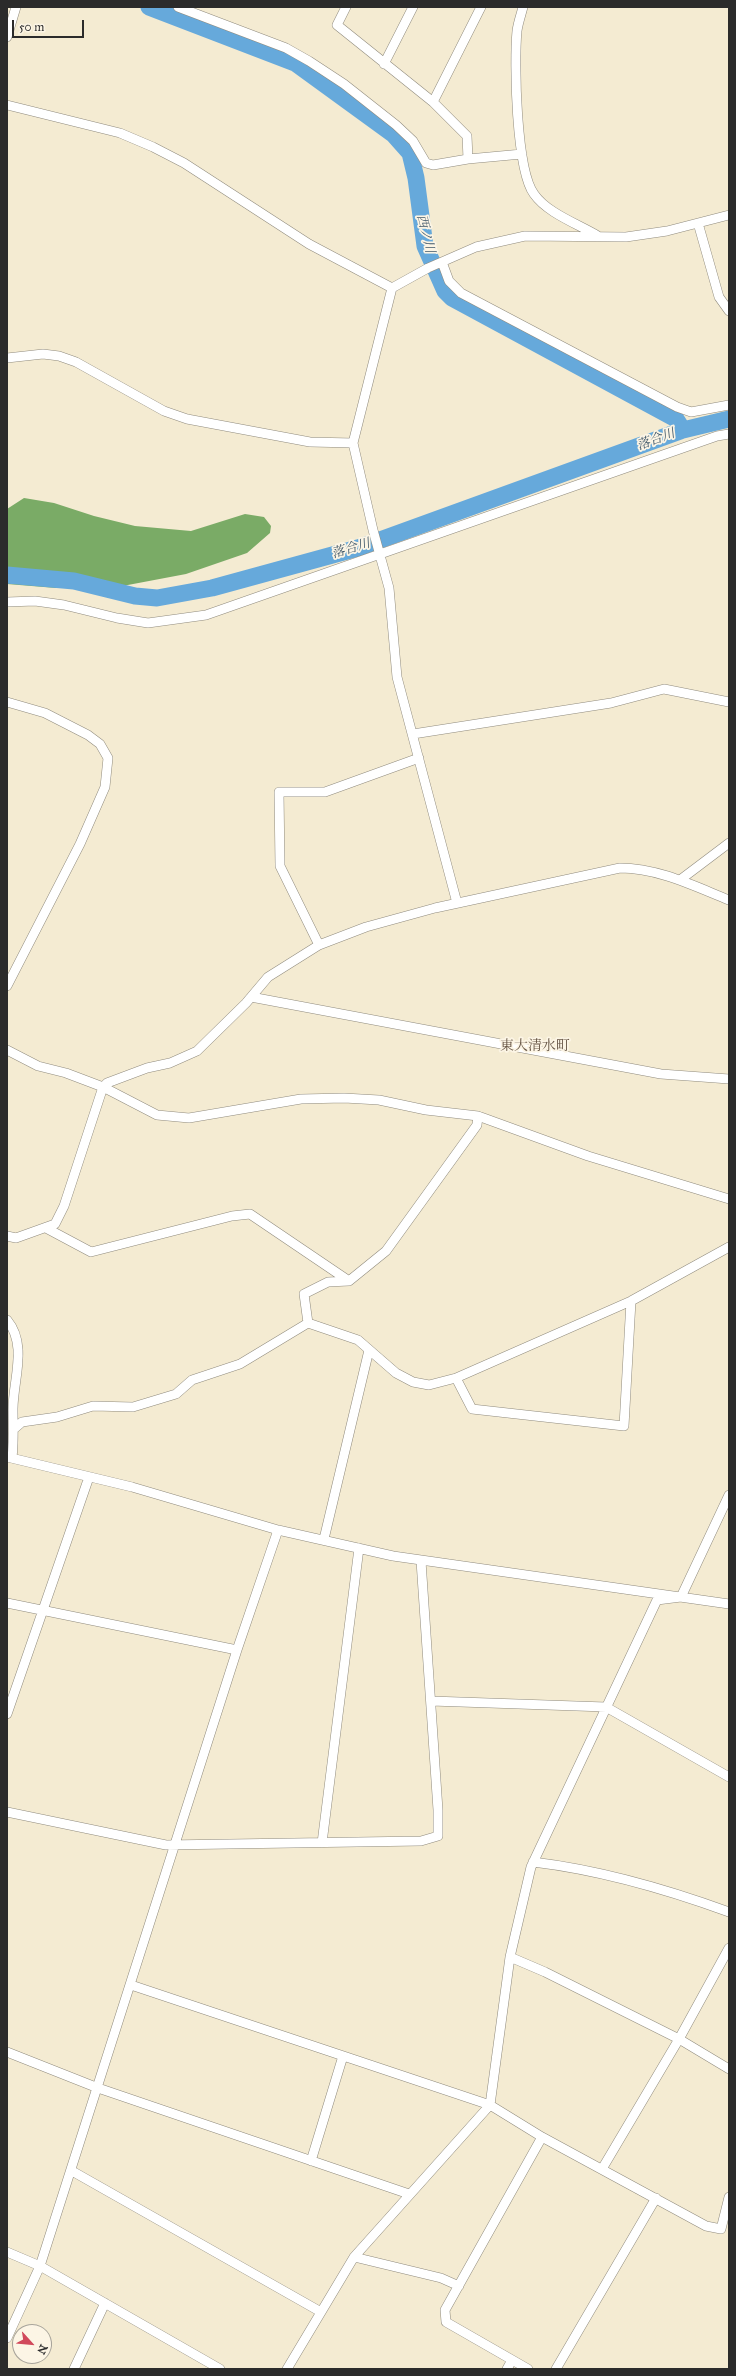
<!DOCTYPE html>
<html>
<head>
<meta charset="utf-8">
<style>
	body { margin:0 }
	#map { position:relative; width:736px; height:2376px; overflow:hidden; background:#f4ebd2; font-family:"IM FELL Great Primer",serif }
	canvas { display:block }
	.frame { position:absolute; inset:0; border:8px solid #2b2b2b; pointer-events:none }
	.north { position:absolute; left:12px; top:2324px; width:40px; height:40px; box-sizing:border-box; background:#fcf5e5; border:1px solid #a8a49b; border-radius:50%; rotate:117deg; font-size:11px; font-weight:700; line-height:16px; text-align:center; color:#2b2b2b }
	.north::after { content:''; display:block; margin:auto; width:14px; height:18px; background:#d1495b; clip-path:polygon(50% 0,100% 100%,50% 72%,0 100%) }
	.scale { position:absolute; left:12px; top:20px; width:72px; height:18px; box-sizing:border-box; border:2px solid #2b2b2b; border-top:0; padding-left:5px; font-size:12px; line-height:14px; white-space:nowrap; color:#2b2b2b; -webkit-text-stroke:3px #fcf5e5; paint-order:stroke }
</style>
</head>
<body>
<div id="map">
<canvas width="736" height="2376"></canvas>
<div class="frame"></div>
<div class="north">N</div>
<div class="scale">50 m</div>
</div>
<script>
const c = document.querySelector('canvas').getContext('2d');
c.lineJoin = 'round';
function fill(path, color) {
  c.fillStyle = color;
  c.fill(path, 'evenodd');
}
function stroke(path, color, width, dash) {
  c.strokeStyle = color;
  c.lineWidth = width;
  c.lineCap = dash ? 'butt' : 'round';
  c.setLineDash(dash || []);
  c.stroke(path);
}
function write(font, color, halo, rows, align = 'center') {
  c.font = font + ' "IM FELL Great Primer","Noto Serif JP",serif';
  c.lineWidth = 3.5;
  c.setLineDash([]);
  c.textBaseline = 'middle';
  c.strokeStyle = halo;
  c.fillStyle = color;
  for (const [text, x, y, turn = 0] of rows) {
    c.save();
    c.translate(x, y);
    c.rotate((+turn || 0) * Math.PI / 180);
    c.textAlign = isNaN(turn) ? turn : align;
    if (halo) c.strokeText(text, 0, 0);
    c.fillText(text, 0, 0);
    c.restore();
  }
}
const forest = new Path2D(`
	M24,498L54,503L94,516L135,526L191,531L245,514L264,517L271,526L270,533L247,553L186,574L112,588H56L7,584V509Z`);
const river = new Path2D(`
	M149,7L295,63L394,135L410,153L416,178L425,246L445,291L452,298L676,419L683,430
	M7,575L74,581L135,596L157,598L212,588L358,548L683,430L729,419`);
const minor = new Path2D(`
	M178,7L286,48L309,61L344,84L396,125L413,141L426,163L433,165L468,159L522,154
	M346,7L337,25L433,102L467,136L468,159
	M523,7C521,15 518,23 517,31C514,62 516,170 534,194C547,213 578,224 598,236
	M7,37L16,7
	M384,64L413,7
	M433,102L481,7
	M7,105L120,133L153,147L184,163L309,244L392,288
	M698,223L719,297L729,311
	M442,262L449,281L461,293L677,407L691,412L729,405
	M7,358L43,354L59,356L76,362L164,411L187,419L310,442L353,443
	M7,602L35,601L64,605L117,618L148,623L206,615L717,436L729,434
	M7,702L45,713L88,735L100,744L108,758L105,787L80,844L7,986
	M413,734L611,703L664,689L729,702
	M680,880L729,843
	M457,903L397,677L389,588L373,530L353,443L392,288L428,268L476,247L525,236L626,237L667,231L729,215
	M319,945L280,866L279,792H325L419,758
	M251,997L661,1074L729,1079
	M7,1050L38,1066L66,1073L103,1087L157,1115L189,1118L301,1099L344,1098L379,1100L426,1110L478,1116L588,1156L729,1199
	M46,1228L91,1252L232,1216L250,1214L349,1281
	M7,1236L16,1238L55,1224L64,1206L103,1087L107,1083L147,1068L170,1063L197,1051L246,1003L268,977L319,945L366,927L435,908L620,868C658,868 694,886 729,900
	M7,1320C28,1345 13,1380 13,1409C13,1426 14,1441 12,1458
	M308,1323L304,1294L328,1282L349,1281L386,1251L477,1125L478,1116
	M456,1378L472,1409L624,1426L631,1301
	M15,1428L22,1422L57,1417L93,1406L133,1407L176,1394L192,1380L240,1364L308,1323L358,1340L396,1373L413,1382L429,1385L456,1378L631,1301L729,1247
	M7,1457L132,1487L278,1530L393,1556L729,1604
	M324,1539L369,1350
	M681,1597L729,1495
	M7,1603L237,1650
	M431,1701L606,1707L729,1777
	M7,1714L89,1477
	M7,1812L166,1845L421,1841L438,1836V1810L421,1561
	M322,1843L359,1548
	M533,1862C600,1870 666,1889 729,1912
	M510,1957L545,1972L679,2039L729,2069
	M131,1985L490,2105L542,2137L706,2226L721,2229L729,2197
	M7,2052L98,2088L409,2194
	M311,2161L343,2056
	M602,2169L679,2039L729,1948
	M72,2171L321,2312
	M7,2252L40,2266L220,2369
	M354,2257L441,2278L459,2286
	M7,2338L40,2266L237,1650L278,1530
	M74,2369L105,2303
	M287,2369L354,2257L490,2105L510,1957L531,1867L657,1600L681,1597
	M507,2369L512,2360
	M528,2369L446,2322L445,2310L542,2137
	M556,2369L656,2198`);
const waterNames = [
	["西ノ川",425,234,76],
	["落合川",656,440,-20],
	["落合川",351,549,-17]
];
const quarterNames = [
	["東大清水町",535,1047]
];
fill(forest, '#7aab66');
stroke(river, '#66a9db', 17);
stroke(minor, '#908b7e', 10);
stroke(minor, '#fff', 9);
write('italic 13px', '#405769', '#fcf5e5', waterNames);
write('14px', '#655444', '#fcf5e5', quarterNames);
</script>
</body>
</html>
